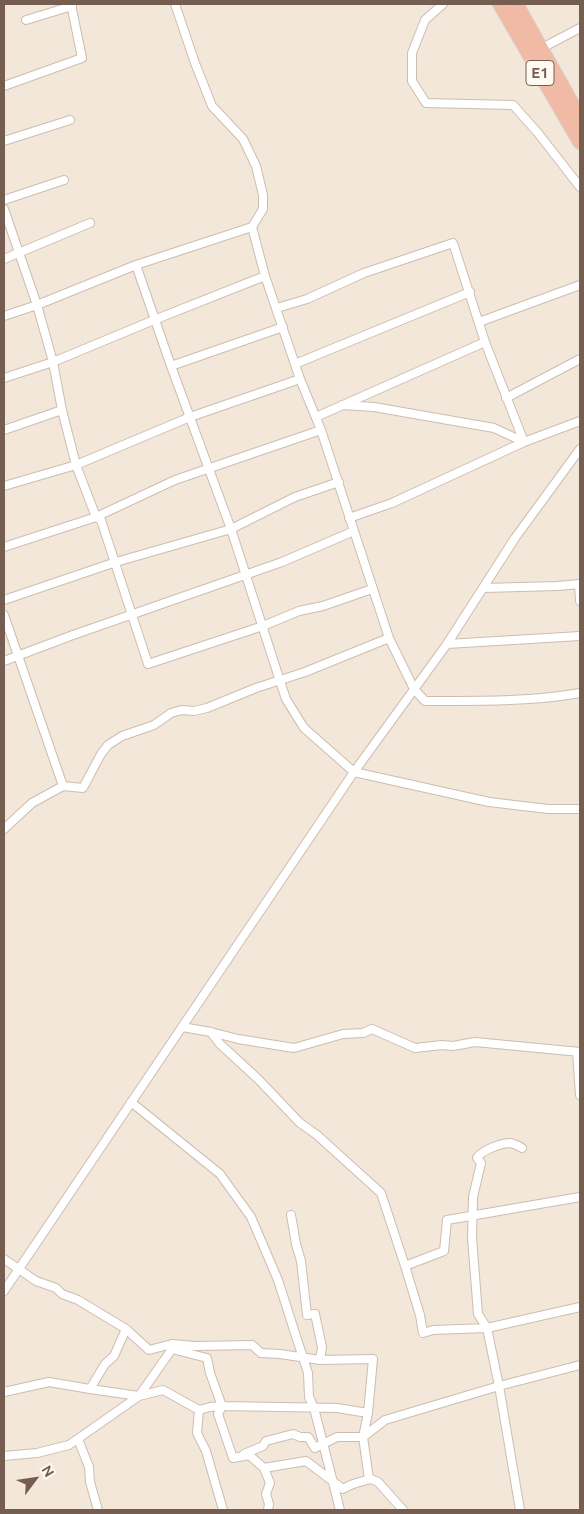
<!DOCTYPE html>
<html>
<head>
<meta charset="utf-8">
<style>
	body { margin:0 }
	#map { position:relative; width:584px; height:1514px; overflow:hidden; background:#fbf5ea; font-family:Ubuntu,sans-serif }
	canvas { display:block }
	.frame { position:absolute; inset:0; border:5px solid #755d4f; pointer-events:none }
	.north { position:absolute; left:10px; top:1454px; width:50px; height:50px; -webkit-text-stroke:4px #fef9f1; paint-order:stroke; rotate:59deg; font-size:14px; font-weight:700; line-height:20px; text-align:center; color:#755d4f }
	.north::after { content:''; display:block; margin:auto; width:18px; height:22px; background:#755d4f; clip-path:polygon(50% 0,100% 100%,50% 72%,0 100%) }
</style>
</head>
<body>
<div id="map">
<canvas width="584" height="1514"></canvas>
<div class="frame"></div>
<div class="north">N</div>
</div>
<script>
const c = document.querySelector('canvas').getContext('2d');
c.lineJoin = 'round';
function fill(path, color) {
  c.fillStyle = color;
  c.fill(path, 'evenodd');
}
function stroke(path, color, width, dash) {
  c.strokeStyle = color;
  c.lineWidth = width;
  c.lineCap = dash ? 'butt' : 'round';
  c.setLineDash(dash || []);
  c.stroke(path);
}
function write(font, color, halo, rows, align = 'center') {
  c.font = font + ' Ubuntu,sans-serif';
  c.lineWidth = 4.5;
  c.setLineDash([]);
  c.textBaseline = 'middle';
  c.strokeStyle = halo;
  c.fillStyle = color;
  for (const [text, x, y, turn = 0] of rows) {
    c.save();
    c.translate(x, y);
    c.rotate((+turn || 0) * Math.PI / 180);
    c.textAlign = isNaN(turn) ? turn : align;
    if (halo) c.strokeText(text, 0, 0);
    c.fillText(text, 0, 0);
    c.restore();
  }
}
const residential = new Path2D(`
	M4,4H580V1510H4Z`);
const street = new Path2D(`
	M175,4L195,63L212,106L243,139L256,166L263,195V209L252,227
	M443,4L425,20L412,53V81L426,103L513,105L538,133L580,187
	M26,20L72,6
	M542,48L580,28
	M4,86L82,58L71,4
	M4,141L70,120
	M4,200L64,180
	M4,209L37,305L53,362L62,410L76,465L96,517L101,520L148,664L263,626L299,611L323,606L372,589
	M4,259L90,223
	M277,308L307,299L364,273L453,243L485,342L524,442L494,428L374,407L342,405
	M4,316L37,305L136,265
	M479,322L580,285
	M295,364L470,292
	M171,366L283,327
	M4,378L53,362L154,320L265,276
	M506,398L580,359
	M316,417L485,342
	M4,430L62,410
	M4,486L76,465L190,417L300,379
	M349,518L392,503L524,442L580,421
	M4,547L96,517L175,480L321,430
	M579,584L580,601
	M484,588L557,586L580,584
	M4,600L116,562L231,529L295,497L339,482
	M4,615L63,786
	M447,644L580,636
	M4,661L73,635L282,562L354,531
	M580,693C529,702 477,701 425,701L414,689L389,638L321,430L300,379L265,276L252,227L136,265L171,366L231,529L280,681L286,699L304,728L354,772L489,802L548,809H580
	M4,829L32,803L63,786L83,788L101,754L108,745L122,736L154,725L171,713L182,710L194,711L207,708L256,688L305,672L389,638
	M182,1027L211,1032L238,1039L294,1048L343,1034L363,1033L372,1029L415,1048L442,1045L453,1046L475,1042L580,1052
	M211,1032L220,1044L258,1079L300,1123L317,1135L381,1193L405,1266L420,1315L423,1333L433,1330L487,1328L580,1307
	M577,1052L580,1095
	M131,1102L220,1174L251,1217L278,1280L294,1330L308,1373L309,1397L314,1408L340,1510
	M291,1215L296,1244L301,1261L307,1315L315,1314L322,1347L320,1360L373,1359L368,1413L363,1437L369,1479
	M4,1259L36,1281L56,1288L62,1294L78,1300L126,1329L149,1350L172,1344V1349L207,1358L210,1373L222,1406L218,1414L233,1458L249,1455L264,1468L270,1483L266,1494L269,1504L268,1510
	M405,1266L444,1251L447,1220L580,1197
	M4,1291L354,772L447,644L515,538L580,449
	M172,1344L195,1346L252,1345L261,1353L280,1354L320,1360
	M90,1389L139,1396L163,1390L199,1410L210,1407L222,1406L337,1408L368,1413
	M4,1392L49,1382L90,1389L105,1364L114,1356L126,1329
	M199,1410L197,1433L206,1451L223,1510
	M78,1439L89,1467L90,1482L98,1510
	M244,1454L263,1446L266,1441L293,1434L300,1437H308L315,1448L337,1437H363L385,1420L499,1386L580,1365
	M4,1456L37,1453L69,1445L139,1396L172,1349
	M264,1468L306,1461L343,1489C354,1482 360,1482 371,1479L378,1482L403,1510
	M520,1510L499,1386L487,1328L478,1314L472,1238L473,1197L481,1163L477,1158C482,1150 501,1143 511,1143C514,1144 519,1146 522,1148`);
const highway = new Path2D(`
	M500,4L580,142
	M516,4L580,118`);
const shields = [
	[540,73,28]
];
const shieldNames = [
	["E1",540,73]
];
fill(residential, '#f3e7d9');
stroke(street, '#cdbdb1', 10);
stroke(highway, '#d8d2ce', 16);
stroke(street, '#fff', 8);
stroke(highway, '#f1baa5', 14);
for (const [x, y, w] of shields) {
  const box = new Path2D();
  box.roundRect(x - w / 2, y - 12.5, w, 25, 4);
  c.fillStyle = '#fef9f1';
  c.fill(box);
  stroke(box, '#755d4f', 1);
}
write('bold 15px', '#755d4f', null, shieldNames);
</script>
</body>
</html>
